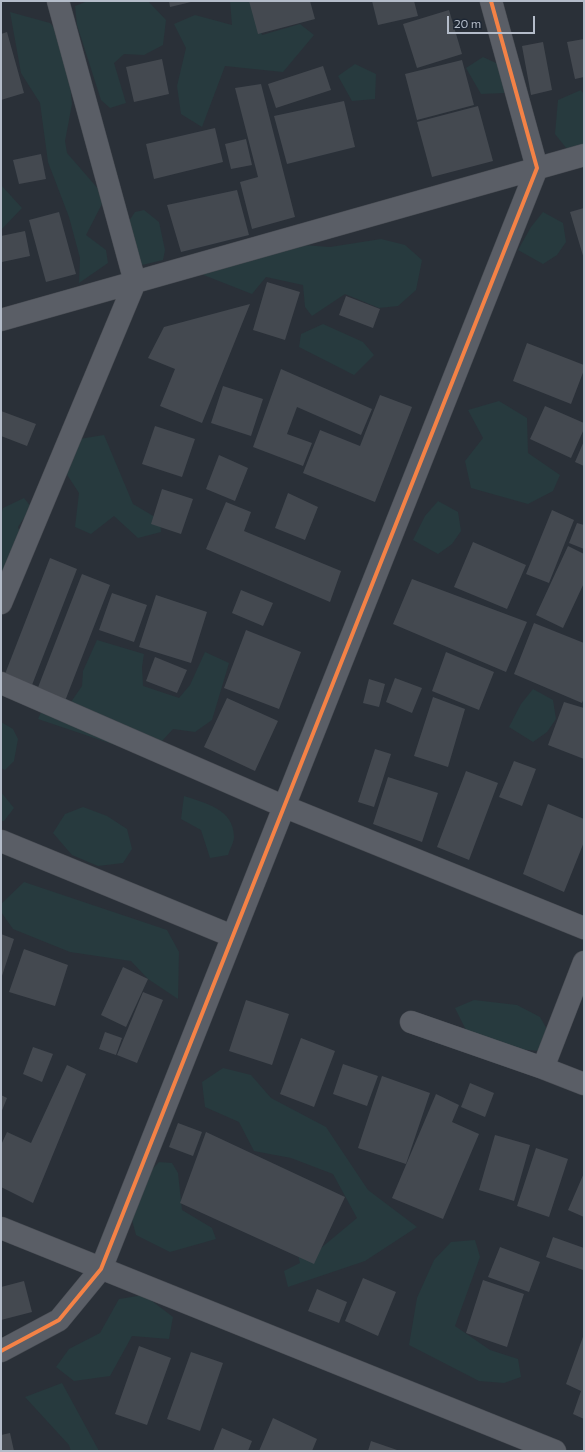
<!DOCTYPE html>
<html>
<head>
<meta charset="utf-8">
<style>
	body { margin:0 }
	#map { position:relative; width:585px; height:1452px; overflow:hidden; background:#2a3038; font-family:Commissioner,sans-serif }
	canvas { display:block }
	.frame { position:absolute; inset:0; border:2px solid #b4bcc9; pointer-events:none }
	.scale { position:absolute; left:447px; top:16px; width:88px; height:18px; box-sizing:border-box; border:2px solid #b4bcc9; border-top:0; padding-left:5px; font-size:12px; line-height:14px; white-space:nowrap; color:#b4bcc9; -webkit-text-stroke:3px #1d2633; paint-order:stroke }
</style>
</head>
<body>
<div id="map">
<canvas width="585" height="1452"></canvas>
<div class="frame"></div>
<div class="scale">20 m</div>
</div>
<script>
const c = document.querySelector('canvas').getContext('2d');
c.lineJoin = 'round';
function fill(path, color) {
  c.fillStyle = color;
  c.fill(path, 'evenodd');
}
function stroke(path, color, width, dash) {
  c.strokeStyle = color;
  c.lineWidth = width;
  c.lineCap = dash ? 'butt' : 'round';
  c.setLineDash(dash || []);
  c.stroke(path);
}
const green = new Path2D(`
	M88,1H148L166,20L163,45L144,55L124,54L114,63L126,103L110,108L101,100L77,25L75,6Z
	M230,1H256L262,35L300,24L314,35L283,72L225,66L202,127L181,114L177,86L186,48L174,24L195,15L232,25Z
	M10,12L50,23L66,41L72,104L65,141L67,153L100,191L103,202L86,235L106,250L108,263L79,283L80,258L69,217L48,162L40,103L21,73Z
	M483,57L505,67L504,93L481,94L466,68Z
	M355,64L376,74L375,99L352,101L338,76Z
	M581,90L584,95V147L567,149L555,134L558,100Z
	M1,185L22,208L1,230Z
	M144,210L159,222L165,250L163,260L138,266L129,221L135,212Z
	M543,212L563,223L566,242L557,255L543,264L518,250L531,227Z
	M381,239L405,245L422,260L416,290L398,306L379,308L345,294L312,316L305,307L303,285L266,277L252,294L196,272L289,244L330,247Z
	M323,324L363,342L374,355L354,375L299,347L301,334Z
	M499,401L527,418L528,453L560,475L553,491L528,504L471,488L465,461L483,438L468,410Z
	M104,435L133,504L160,520L161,532L138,538L114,516L91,534L75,527L79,493L62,467L79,439Z
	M24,498L31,507L18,527L26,549L1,595V515L3,508Z
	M438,501L458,512L461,531L452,544L438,554L413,540L425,516Z
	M97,640L144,654L142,667L143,686L179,698L190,685L205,652L229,663L212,720L195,732L173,729L151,753L127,749L38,719L48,697L71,702L82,686L83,671Z
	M533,689L553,700L556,719L547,732L533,742L509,727L521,704Z
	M1,722L13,729L18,739L14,761L5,770L1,768Z
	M1,792L14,808L4,821H1Z
	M184,796C205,803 234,809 234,837C234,842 230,849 228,855L210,858L201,830L181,819Z
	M83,807L107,816L127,829L132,849L123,863L98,866L72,855L53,833L65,814Z
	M24,882L167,930L179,952L178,999L148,979L131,961L70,952L13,929L1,912V904Z
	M474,1000L517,1005L540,1017L552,1038L540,1051L493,1047L468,1034L455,1008Z
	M223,1068L251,1075L271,1098L326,1127L368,1190L417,1227L365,1261L288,1287L284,1271L300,1263L295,1243L321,1248L357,1218L333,1174L291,1158L254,1151L239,1122L205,1107L202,1082Z
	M159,1162L172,1163L178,1173L182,1210L212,1228L216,1239L170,1252L136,1235L126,1197Z
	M475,1240L480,1257L455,1326L490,1350L518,1359L521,1377L504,1383L479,1381L409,1345L417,1298L434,1260L451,1242Z
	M144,1295L173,1317L169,1339L132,1336L110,1376L74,1381L56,1367L69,1349L100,1333L119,1299Z
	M62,1383L99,1451H71L69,1445L25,1397Z`);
const building = new Path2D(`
	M169,1H191V2L170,7Z
	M249,1H310L315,19L258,34Z
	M372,1H414L418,16L378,25Z
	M449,10L462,54L417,68L403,24Z
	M7,32L24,93L1,100V34Z
	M584,39V77L575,79L567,42Z
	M543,42L552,90L531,95L522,46Z
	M162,59L169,94L134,102L126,67Z
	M462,60L474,105L417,120L405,74Z
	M323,66L331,90L276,108L268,84Z
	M261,84L295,217L252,229L240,182L258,177L235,88Z
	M344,101L355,147L287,164L274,116Z
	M478,106L493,161L432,177L417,122Z
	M215,128L223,162L154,179L146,144Z
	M246,139L252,165L231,169L225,144Z
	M41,154L46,179L19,184L13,160Z
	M237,190L249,235L181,252L167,205Z
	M584,208V259L570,212Z
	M59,212L76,274L46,282L29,220Z
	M25,231L30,256L2,262L1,236Z
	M267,282L300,292L285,340L253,330Z
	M346,296L380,309L373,328L339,315Z
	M250,304L202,423L160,406L175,369L148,358L164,327Z
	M527,343L584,365V370L571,404L513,381Z
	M281,369L372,409L361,435L297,407L287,434L312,443L303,466L253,447Z
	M223,386L263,399L251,436L211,423Z
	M380,395L412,407L375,502L303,473L320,430L360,446Z
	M545,406L584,423V429L571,458L530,439Z
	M1,411L36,424L27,446L1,436Z
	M155,426L195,439L182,477L142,464Z
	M584,441V466L575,462Z
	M219,455L248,468L235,501L206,489Z
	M162,489L193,499L181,534L151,524Z
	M288,493L318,507L305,540L275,528Z
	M226,502L251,512L244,531L341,571L330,602L206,549Z
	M552,510L574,520L549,583L526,574Z
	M577,523L584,525V549L569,543Z
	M473,542L526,565L507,609L454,587Z
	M568,546L584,554V583L563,628L536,615Z
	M50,558L77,569L32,685L5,674Z
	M82,574L110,585L65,701L37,690Z
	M412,579L527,622L506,672L393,624Z
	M241,590L273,603L263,626L232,613Z
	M112,593L147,605L134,642L99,630Z
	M156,595L207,612L191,663L139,647Z
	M534,623L584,643V698L582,703L514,674Z
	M246,630L301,652L279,709L224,688Z
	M446,652L494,672L479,710L432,691Z
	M155,657L187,670L177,693L146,681Z
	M395,678L422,688L412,713L386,702Z
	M369,679L385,684L379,707L363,703Z
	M433,697L465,709L448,767L414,756Z
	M227,698L278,721L255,771L204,747Z
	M564,702L584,708V759L548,745Z
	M375,749L391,754L374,807L358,802Z
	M514,761L536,769L522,806L499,797Z
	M466,771L498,783L469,860L437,847Z
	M388,777L438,793L422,842L373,824Z
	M548,804L584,819V842L564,892L523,874Z
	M1,934L14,939L1,979Z
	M24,949L68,965L55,1006L9,992Z
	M123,967L148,979L126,1027L101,1015Z
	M143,992L163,1000L137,1063L117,1055Z
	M246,1000L289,1014L272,1065L229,1051Z
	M105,1032L122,1038L116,1055L99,1049Z
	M301,1038L335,1051L314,1107L280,1094Z
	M33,1047L53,1054L42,1082L23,1074Z
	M343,1064L378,1076L367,1106L333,1094Z
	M67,1065L86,1074L33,1203L1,1187V1145L7,1132L31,1143Z
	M382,1076L430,1093L406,1164L358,1148Z
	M470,1083L494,1093L485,1117L461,1107Z
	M436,1094L459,1105L452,1122L479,1134L443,1219L392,1198Z
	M1,1095L7,1098L1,1113Z
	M178,1123L202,1132L193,1156L169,1147Z
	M206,1132L345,1197L314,1264L180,1203Z
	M495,1135L530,1145L514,1201L479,1190Z
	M536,1148L568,1159L549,1217L517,1206Z
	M584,1173V1217L568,1210Z
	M553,1237L584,1248L583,1270L546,1257Z
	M500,1247L540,1262L529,1292L488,1277Z
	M363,1278L396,1292L378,1336L345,1321Z
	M483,1280L524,1294L507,1347L466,1333Z
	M24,1281L32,1312L1,1320V1287Z
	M317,1289L347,1302L339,1323L308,1311Z
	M584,1334V1419L573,1414L581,1391L566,1384Z
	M139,1346L171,1358L147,1425L115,1414Z
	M191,1352L223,1363L200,1431L167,1419Z
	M273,1418L317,1439L312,1451H259Z
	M222,1428L252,1441L248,1451H213Z
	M10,1433L14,1451H1V1435Z
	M371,1441L400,1451H368Z`);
const minor = new Path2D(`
	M1,320L584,155
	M1,603L135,282L58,1
	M1,683L283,806L584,928
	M1,841L232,936
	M411,1022L543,1068L584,1084
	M543,1068L584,962
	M1,1228L555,1451
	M1,1351L59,1320L101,1269L537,168L491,1`);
const cycleway = new Path2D(`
	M1,1351L59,1320L101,1269L537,168L491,1`);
fill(green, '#273a3e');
fill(building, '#444950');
stroke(minor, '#484c53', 23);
stroke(minor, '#5a5e66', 22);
stroke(cycleway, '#f48246', 4);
</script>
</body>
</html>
